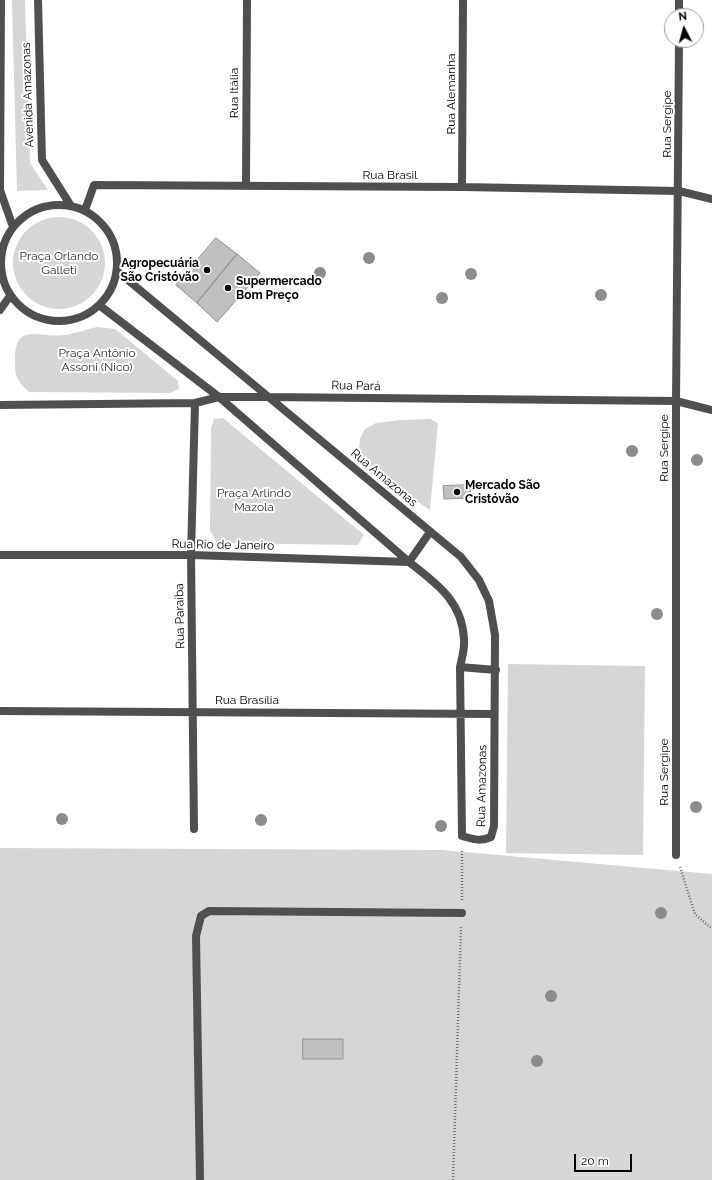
<!DOCTYPE html>
<html>
<head>
<meta charset="utf-8">
<style>
	body { margin:0 }
	#map { position:relative; width:712px; height:1180px; overflow:hidden; background:#fff; font-family:Raleway,sans-serif }
	canvas { display:block }
	.north { position:absolute; left:664px; top:8px; width:40px; height:40px; box-sizing:border-box; background:#fff; border:1px solid #999; border-radius:50%; rotate:354deg; font-size:11px; font-weight:700; line-height:16px; text-align:center; color:#000 }
	.north::after { content:''; display:block; margin:auto; width:14px; height:18px; background:#000; clip-path:polygon(50% 0,100% 100%,50% 72%,0 100%) }
	.scale { position:absolute; left:574px; top:1154px; width:58px; height:18px; box-sizing:border-box; border:2px solid #000; border-top:0; padding-left:5px; font-size:12px; line-height:14px; white-space:nowrap; color:#000; -webkit-text-stroke:3px #fff; paint-order:stroke }
</style>
</head>
<body>
<div id="map">
<canvas width="712" height="1180"></canvas>
<div class="north">N</div>
<div class="scale">20 m</div>
</div>
<script>
const c = document.querySelector('canvas').getContext('2d');
c.lineJoin = 'round';
function fill(path, color) {
  c.fillStyle = color;
  c.fill(path, 'evenodd');
}
function stroke(path, color, width, dash) {
  c.strokeStyle = color;
  c.lineWidth = width;
  c.lineCap = dash ? 'butt' : 'round';
  c.setLineDash(dash || []);
  c.stroke(path);
}
function write(font, color, halo, rows, align = 'center') {
  c.font = font + ' Raleway,sans-serif';
  c.lineWidth = 4;
  c.setLineDash([]);
  c.textBaseline = 'middle';
  c.strokeStyle = halo;
  c.fillStyle = color;
  for (const [text, x, y, turn = 0] of rows) {
    c.save();
    c.translate(x, y);
    c.rotate((+turn || 0) * Math.PI / 180);
    c.textAlign = isNaN(turn) ? turn : align;
    if (halo) c.strokeText(text, 0, 0);
    c.fillText(text, 0, 0);
    c.restore();
  }
}
const green = new Path2D(`
	M12,0H25L30,163L48,190L17,191Z
	M13 263a46 46 0 1 1 92 0a46 46 0 1 1-92 0Z
	M97,327L115,329L178,381L179,389L170,393L29,392C16,380 15,376 15,359C15,322 39,338 64,335C75,334 86,329 97,327Z
	M223,418L364,535L358,545L217,543L210,530L211,428L214,419Z
	M430,419L438,423L430,510L385,480L368,464L359,450L360,438L365,429L376,423L400,420Z
	M508,664L645,666L643,855L506,853Z
	M0,848L442,850L712,874V1180H0Z`);
const building = new Path2D(`
	M216,238L237,254L197,303L176,285Z
	M237,254L260,273L217,322L197,303Z
	M470,485L471,498L444,499L443,486Z
	M303,1039H343V1059H303Z`);
const path = new Path2D(`
	M680,867L695,914L712,929
	M462,900V851
	M453,1180L461,927`);
const service = new Path2D(`
	M200,1180L196,936L201,916L209,911L462,913`);
const minor = new Path2D(`
	M1,0L0,190L13,227
	M38,0L42,160L71,206
	M679,16V0
	M246,186L247,0
	M462,187L463,0
	M1 263a58 58 0 1 1 116 0a58 58 0 1 1-116 0Z
	M85,210L94,185L462,187L679,191L712,199
	M99,305L219,397L409,562C437,584 462,601 464,639C465,648 462,658 460,667L462,836C473,839 480,842 491,837L494,826L495,635L489,601L479,580L461,557L117,271
	M0,310L10,296
	M0,405L195,403L219,397H268L676,401L712,410
	M0,555H191L409,562L430,532
	M460,667L496,670
	M0,711L494,714
	M194,829L191,555L195,403
	M676,855V401L679,40`);
const trees = [
	[369,258],
	[320,273],
	[471,274],
	[601,295],
	[442,298],
	[632,451],
	[697,460],
	[657,614],
	[696,807],
	[62,819],
	[261,820],
	[441,826],
	[661,913],
	[551,996],
	[537,1061]
];
const markers = [
	[207,270,4,"#000"],
	[228,288,4,"#000"],
	[457,492,4,"#000"]
];
const streetNames = [
	["Rua Itália",234,93,-90],
	["Rua Alemanha",451,94,-90],
	["Avenida Amazonas",28,95,-92],
	["Rua Sergipe",667,124,-90],
	["Rua Brasil",390,175],
	["Rua Pará",356,386,1],
	["Rua Sergipe",664,448,-90],
	["Rua Amazonas",384,478,40],
	["Rua Rio de Janeiro",223,545,1],
	["Rua Paraíba",180,616,-91],
	["Rua Brasília",247,700],
	["Rua Sergipe",664,772,-90],
	["Rua Amazonas",482,786,-89]
];
const parkNames = [
	["Praça Orlando",59,256],
	["Galleti",59,270],
	["Praça Antônio",97,353],
	["Assoni (Nico)",97,367],
	["Praça Arlindo",254,493],
	["Mazola",254,507]
];
const poiNames = [
	["Agropecuária",199,263,"right"],
	["São Cristóvão",199,277,"right"],
	["Supermercado",236,281],
	["Bom Preço",236,295],
	["Mercado São",465,485],
	["Cristóvão",465,499]
];
fill(green, '#d6d6d6');
fill(building, '#bfbfbf');
stroke(building, '#939393', 1);
stroke(path, '#717171', 2.5, [1, 2]);
stroke(service, '#4f4f4f', 8);
stroke(minor, '#4f4f4f', 8);
c.fillStyle = '#8c8c8c';
for (const [x, y] of trees) {
  c.beginPath();
  c.arc(x, y, 6, 0, 2 * Math.PI);
  c.fill();
}
for (const [x, y, r, color] of markers) {
  const dot = new Path2D();
  dot.arc(x, y, r, 0, 2 * Math.PI);
  c.fillStyle = color;
  c.fill(dot);
  stroke(dot, '#fff', 1.5);
}
write('12px', '#000', '#fff', streetNames);
write('12px', '#2d2d2d', '#fff', parkNames);
write('bold 12px', '#000', '#fff', poiNames, 'left');
</script>
</body>
</html>
